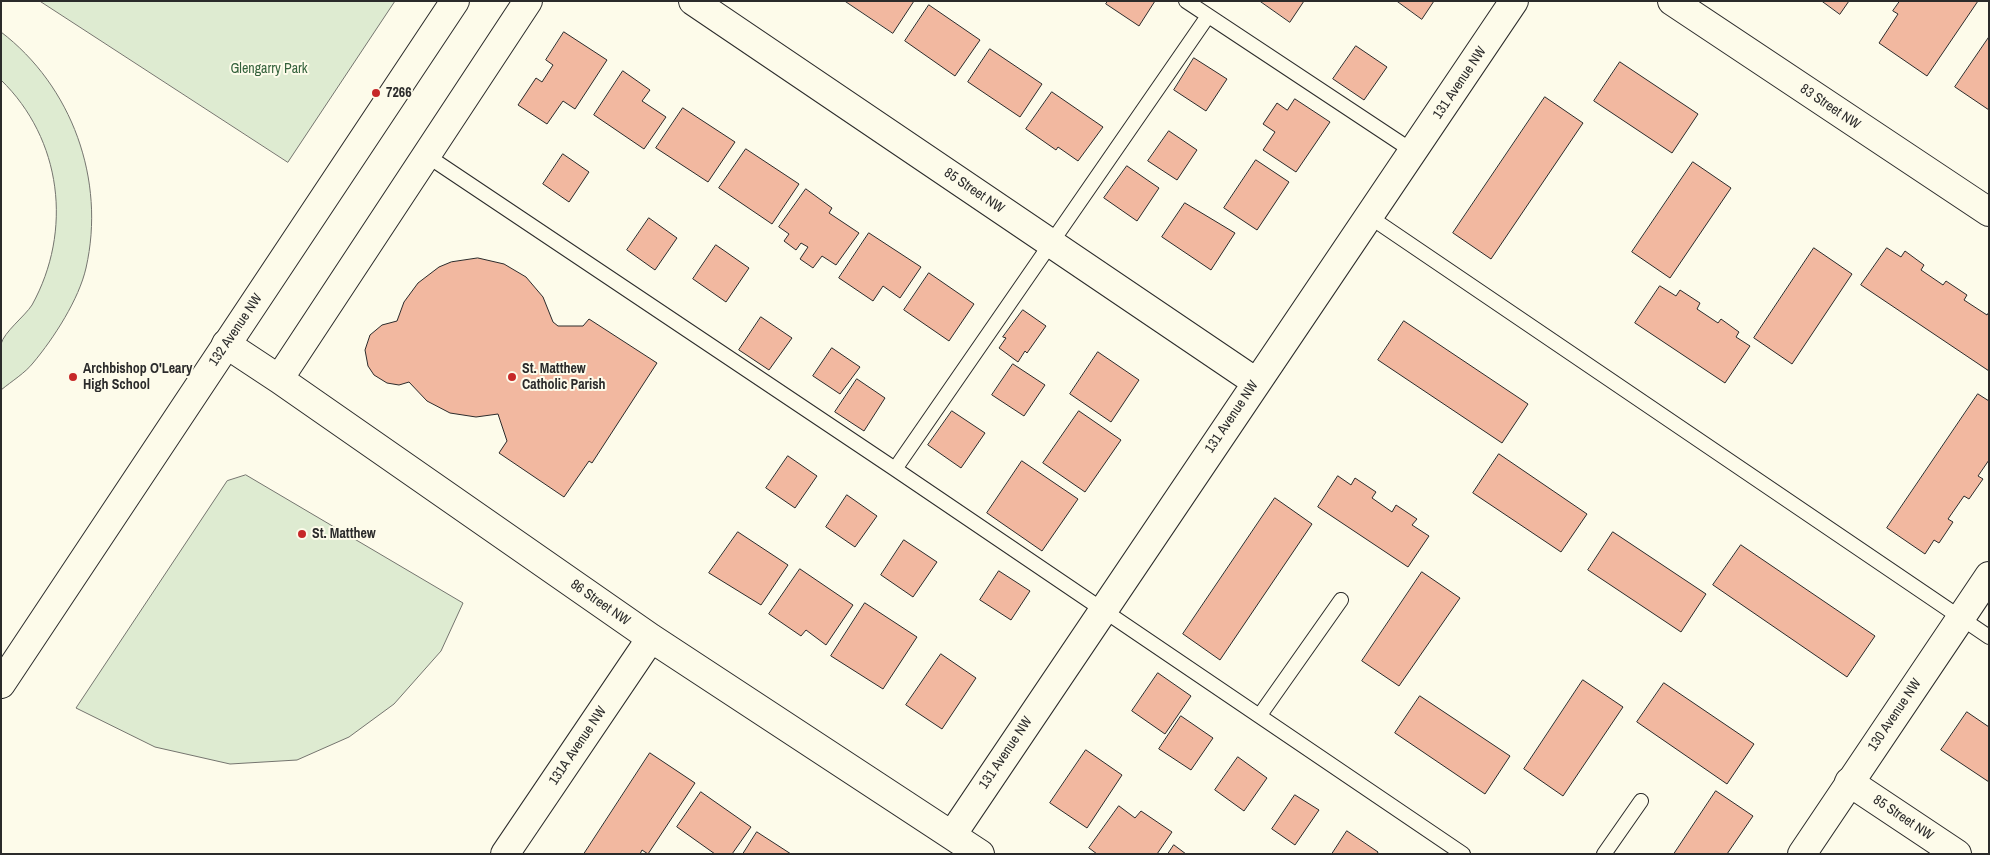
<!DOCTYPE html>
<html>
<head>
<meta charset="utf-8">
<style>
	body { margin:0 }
	#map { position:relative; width:1990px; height:855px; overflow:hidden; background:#fdfbea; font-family:"Archivo Narrow",sans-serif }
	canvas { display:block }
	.frame { position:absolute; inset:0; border:2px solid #2b2b2b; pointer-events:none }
</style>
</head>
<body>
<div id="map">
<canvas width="1990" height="855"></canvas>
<div class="frame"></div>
</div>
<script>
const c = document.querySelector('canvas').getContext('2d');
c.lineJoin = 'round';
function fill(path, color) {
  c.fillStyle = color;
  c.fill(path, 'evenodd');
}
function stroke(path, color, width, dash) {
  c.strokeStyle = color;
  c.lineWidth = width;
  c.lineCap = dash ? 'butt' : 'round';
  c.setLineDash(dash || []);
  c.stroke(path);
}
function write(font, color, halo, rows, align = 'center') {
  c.font = font + ' "Archivo Narrow",sans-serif';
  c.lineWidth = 4;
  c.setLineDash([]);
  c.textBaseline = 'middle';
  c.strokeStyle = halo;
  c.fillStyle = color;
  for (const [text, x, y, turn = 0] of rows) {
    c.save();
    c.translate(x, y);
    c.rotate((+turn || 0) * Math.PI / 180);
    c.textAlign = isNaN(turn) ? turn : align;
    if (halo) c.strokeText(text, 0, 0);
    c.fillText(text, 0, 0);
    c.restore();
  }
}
const green = new Path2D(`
	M40,1H395L288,162Z
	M1,32C72,86 106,180 86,268C79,299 54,338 33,363C25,373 12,381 1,390C1,376 0,357 1,344C4,332 25,316 32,305C73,231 62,139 1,80Z
	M246,475L463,603L441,651L394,704L349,737L297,760L230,764L155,747L76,708L227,481Z`);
const building = new Path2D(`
	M845,1H914L893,33Z
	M1108,1H1155L1139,26L1106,4Z
	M1260,1H1304L1290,22Z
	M1397,1H1434L1422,19Z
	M1822,1H1849L1840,14Z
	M1900,1H1978L1927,76L1879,43L1898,14L1893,11Z
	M929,5L980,40L955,76L905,41Z
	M564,32L607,60L575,109L563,101L547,124L518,105L536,78L542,82L553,65L546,60Z
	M1989,37V110L1955,87Z
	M1356,46L1387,67L1364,100L1333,79Z
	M990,49L1042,84L1020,117L968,82Z
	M1194,58L1227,79L1206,111L1174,90Z
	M1620,62L1698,114L1672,153L1594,101Z
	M623,71L650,90L642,101L666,117L644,149L594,115Z
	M1052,92L1103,127L1078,161L1058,147L1056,150L1026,129Z
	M1545,97L1583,123L1491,259L1453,233Z
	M1295,99L1330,122L1296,172L1263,150L1275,132L1263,124L1277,103L1287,110Z
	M683,108L735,142L708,182L656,148Z
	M1169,131L1197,150L1177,180L1148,161Z
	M746,149L799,184L772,224L719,188Z
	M563,154L589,172L569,202L543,184Z
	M1256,160L1289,182L1257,230L1224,208Z
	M1693,162L1731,188L1670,278L1632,252Z
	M1127,166L1159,188L1137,221L1104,198Z
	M806,189L832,208L829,213L859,233L836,265L822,256L813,268L800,259L808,247L801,243L796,250L784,241L789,234L779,227Z
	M1185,203L1235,233L1211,270L1162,237Z
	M649,218L677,238L655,270L627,250Z
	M869,233L921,267L900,298L883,286L873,301L839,278Z
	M716,245L749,268L726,302L693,279Z
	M1814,248L1852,274L1792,364L1754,338Z
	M1887,248L1901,257L1905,251L1924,265L1921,270L1943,285L1946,281L1967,295L1964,300L1987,315L1989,312V371L1861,285Z
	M478,258L504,264L526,277L543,297L553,322L558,326H583L589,319L657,363L592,463L589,461L564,497L499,453L507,441L498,414L476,417L450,413L427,401L409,382L399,385L387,383L374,375L368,366L365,350L370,335L382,325L397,321L404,302L418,283L439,267L451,262Z
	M929,273L974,304L949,341L904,310Z
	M1660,286L1676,296L1680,290L1700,303L1697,309L1718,323L1721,319L1739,332L1736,337L1750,346L1725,383L1635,323Z
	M1023,310L1046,326L1027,353L1025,351L1018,362L999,348L1006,338L1003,337Z
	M761,317L792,338L769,370L739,350Z
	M1404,321L1528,404L1502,443L1378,360Z
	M832,348L860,367L840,394L813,376Z
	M1098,352L1139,380L1111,422L1070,394Z
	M1013,364L1045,385L1024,416L992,395Z
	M857,379L885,398L864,431L835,412Z
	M1978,394L1989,401V460L1978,476L1983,479L1969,499L1964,496L1948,519L1953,522L1939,543L1934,540L1925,554L1887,528Z
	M952,411L985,433L961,468L928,445Z
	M1079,411L1121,440L1085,492L1043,463Z
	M1499,454L1587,514L1561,552L1473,493Z
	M788,456L817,476L795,508L766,488Z
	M1022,461L1078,499L1042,551L987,513Z
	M1338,476L1351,485L1355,478L1376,492L1372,498L1392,512L1396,505L1417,519L1412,525L1429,536L1408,567L1318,507Z
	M847,495L877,516L855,547L826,527Z
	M1275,498L1312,524L1220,660L1183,634Z
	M738,532L788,565L761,605L709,573Z
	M1613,532L1706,594L1681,632L1588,570Z
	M904,540L937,562L913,597L881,575Z
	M1741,545L1875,636L1847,677L1713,585Z
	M800,569L853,605L826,645L806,630L801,636L769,614Z
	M999,571L1030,591L1011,620L980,600Z
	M1422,572L1460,598L1399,686L1362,661Z
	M865,603L917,637L883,689L831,656Z
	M941,654L976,678L942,729L906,705Z
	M1158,673L1191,696L1165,734L1132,711Z
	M1583,680L1623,707L1563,796L1524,769Z
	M1664,683L1754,744L1727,784L1637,722Z
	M1420,696L1510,756L1485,794L1395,733Z
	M1967,712L1989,727V782L1941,750Z
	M1181,716L1213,738L1191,770L1159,749Z
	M1086,750L1122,775L1087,828L1050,803Z
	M650,753L695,783L648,854L642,850L640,854H584Z
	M1238,757L1267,778L1244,811L1215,790Z
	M1716,791L1753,816L1727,854H1674Z
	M701,792L751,827L732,854H715L677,827Z
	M1295,795L1319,810L1295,845L1272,829Z
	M1119,806L1135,818L1141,811L1172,832L1157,854H1097L1089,848Z
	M1347,831L1378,852L1377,854H1332Z
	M757,832L791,854H743Z
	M1174,845L1186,854H1168Z`);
const lane = new Path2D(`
	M1186,1L1414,152
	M426,155L895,469L1463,854
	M1370,217L1989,637
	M895,469L1208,16
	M1260,715L1341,600
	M1604,854L1641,801`);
const street = new Path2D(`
	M693,1L1256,382
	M1672,1L1989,212
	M226,344L279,379L651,638L980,854
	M279,379L528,1
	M1849,782L1957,854
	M952,835L1514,1
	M505,854L651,638`);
const secondary = new Path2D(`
	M1,684L455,1
	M1802,854L1989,576`);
const markers = [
	[376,93,5,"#c62828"],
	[73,377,5,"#c62828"],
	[512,377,5,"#c62828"],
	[302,534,5,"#c62828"]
];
const parkNames = [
	["Glengarry Park",269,69]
];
const streetNames = [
	["131 Avenue NW",1460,83,-56],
	["83 Street NW",1830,107,34],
	["85 Street NW",974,191,34],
	["132 Avenue NW",236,330,-56],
	["131 Avenue NW",1232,417,-56],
	["86 Street NW",600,603,35],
	["130 Avenue NW",1895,715,-56],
	["131A Avenue NW",578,746,-56],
	["131 Avenue NW",1006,753,-56],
	["85 Street NW",1903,818,34]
];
const poiNames = [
	["7266",386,93],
	["Archbishop O'Leary",83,369],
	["High School",83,385],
	["St. Matthew",522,369],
	["Catholic Parish",522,385],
	["St. Matthew",312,534]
];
fill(green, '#deebd1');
stroke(green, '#74746e', 1);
fill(building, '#f2b8a0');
stroke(building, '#2b2b2b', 1);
stroke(lane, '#2b2b2b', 16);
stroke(street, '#2b2b2b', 30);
stroke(secondary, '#2b2b2b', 30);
stroke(lane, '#fdfbea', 14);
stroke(street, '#fdfbea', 28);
stroke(secondary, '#fdfbea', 28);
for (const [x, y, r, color] of markers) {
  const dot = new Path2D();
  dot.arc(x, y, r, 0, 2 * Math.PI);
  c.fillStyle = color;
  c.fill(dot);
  stroke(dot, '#fdfbea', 2);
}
write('14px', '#34623c', '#fdfbea', parkNames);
write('14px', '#2b2b2b', '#fdfbea', streetNames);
write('bold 14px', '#2b2b2b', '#fdfbea', poiNames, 'left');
</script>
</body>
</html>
